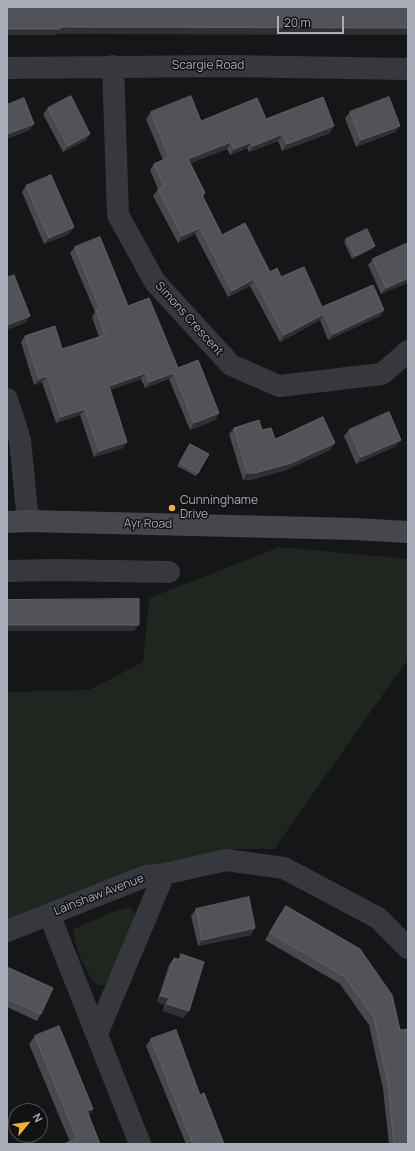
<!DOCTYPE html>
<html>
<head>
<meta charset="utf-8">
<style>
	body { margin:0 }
	#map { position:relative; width:415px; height:1151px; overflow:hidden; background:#161618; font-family:Manrope,sans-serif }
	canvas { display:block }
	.frame { position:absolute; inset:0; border:8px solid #a8adb8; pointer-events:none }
	.north { position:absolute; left:8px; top:1103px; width:40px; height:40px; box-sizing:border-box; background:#111113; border:1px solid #4d4f55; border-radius:50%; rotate:61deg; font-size:11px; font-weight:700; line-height:16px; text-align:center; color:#a8adb8 }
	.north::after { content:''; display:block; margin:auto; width:14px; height:18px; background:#f2b134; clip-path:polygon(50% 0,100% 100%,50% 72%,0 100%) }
	.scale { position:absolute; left:277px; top:16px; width:67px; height:18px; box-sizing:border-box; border:2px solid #a8adb8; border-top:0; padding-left:5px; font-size:12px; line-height:14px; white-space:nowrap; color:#a8adb8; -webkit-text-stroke:3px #111113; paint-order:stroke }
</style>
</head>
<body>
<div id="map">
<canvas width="415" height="1151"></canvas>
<div class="frame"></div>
<div class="north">N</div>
<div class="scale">20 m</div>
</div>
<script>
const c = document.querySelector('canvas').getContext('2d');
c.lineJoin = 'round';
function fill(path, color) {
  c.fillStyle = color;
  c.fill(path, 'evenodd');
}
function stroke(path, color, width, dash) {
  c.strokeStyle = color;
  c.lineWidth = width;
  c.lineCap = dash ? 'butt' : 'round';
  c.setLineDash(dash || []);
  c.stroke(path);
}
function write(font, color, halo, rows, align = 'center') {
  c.font = font + ' Manrope,sans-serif';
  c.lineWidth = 3;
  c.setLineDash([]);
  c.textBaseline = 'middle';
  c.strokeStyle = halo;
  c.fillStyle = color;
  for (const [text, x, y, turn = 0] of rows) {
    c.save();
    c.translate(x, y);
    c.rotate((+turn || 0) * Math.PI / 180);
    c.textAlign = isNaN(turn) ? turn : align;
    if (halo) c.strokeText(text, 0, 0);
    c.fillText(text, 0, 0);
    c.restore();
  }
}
const green = new Path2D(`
	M280,547L408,559V662L405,663L274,849H226L140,868L7,921V692L89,690L143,662L149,598Z
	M130,907L135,913L129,936L106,985H97C87,975 72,944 74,929L110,913Z`);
const minor = new Path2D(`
	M113,66L118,215L155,282L231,365L279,386L382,374L408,351
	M7,68L227,66L408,69
	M7,399L20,440L28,521
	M7,571L55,570L169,572
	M49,914L140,1144
	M7,931L146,876L164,874L226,860L284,868L378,918L408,948
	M97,1034L164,874`);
const secondary = new Path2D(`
	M7,522L28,521L355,529L408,532`);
const wall = new Path2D(`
	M48,108L86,140L63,152L43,114Z
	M151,112L201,121L266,119L330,133L282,151L278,141L249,152L247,148L230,155L227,149L190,163L205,193L203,197L222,235L270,272L281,277L322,307L384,310L380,316L328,340L320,320L280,342L250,286L228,297L195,234L178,243L153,196L158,189L150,170L154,164L163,160L146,119Z
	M350,112L400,126L395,132L356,147L345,118Z
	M26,186L74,227L69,234L44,244L22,192Z
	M346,239L372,249L352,259L344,242Z
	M75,247L128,306L178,368L219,413L215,420L190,430L169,379L145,388L141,379L110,390L123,448L94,457L80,415L56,423L42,382L34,385L21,342L25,336L62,349L99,337L92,317L95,312L70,253Z
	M373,259L407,283L381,294L368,265Z
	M234,428L262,430L275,439L330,450L286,470L250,480H243L229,434Z
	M349,430L396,446L356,464L344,436Z
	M190,444L198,473L196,476L177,466Z
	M286,906L400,1030L408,1144H389L383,1089L369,1025L340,984L265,940L281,913Z
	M196,909L255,928L251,935L198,946L191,916Z
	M181,954L184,1018L163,1011L165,1005L157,1002L169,965L174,958L178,959Z
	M7,967L41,1014L37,1021L7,1007Z
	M35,1036L93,1109L89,1115L100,1144H66V1143L70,1142L29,1044Z
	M151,1039L200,1095L224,1144H186L146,1046Z`);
const shadedWall = new Path2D(`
	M60,27L408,28V35L57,34L56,35H7V29Z
	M34,124L30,130L7,139V134Z
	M334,126L330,133L282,151L287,144Z
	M400,126L395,132L356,147L361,140Z
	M90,134L86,140L63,152L68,146Z
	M283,134L278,141L249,152L253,146Z
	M231,142L227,149L183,166L188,159Z
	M252,142L247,148L230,155L234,149Z
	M74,227L69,234L44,244L49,238Z
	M200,228L195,234L178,243L182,236Z
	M375,246L372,249L352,259L355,256Z
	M408,278V282L407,283L381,294L386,288Z
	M254,279L250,286L228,297L232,291Z
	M384,310L380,316L328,340L333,334Z
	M324,314L320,320L280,342L284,335Z
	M30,316L25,323L7,330V325Z
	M146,373L141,379L104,392L109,386Z
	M174,373L169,379L145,388L149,382Z
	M47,376L42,382L34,385L39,379Z
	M85,409L80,415L56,423L61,417Z
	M219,413L215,420L190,430L194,423Z
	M401,440L396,446L356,464L361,457Z
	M127,442L123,448L94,457L99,451Z
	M335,443L330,450L286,470L250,480H243L247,473Z
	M7,625H139L134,631H7Z
	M255,928L251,935L198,946L202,940Z
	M161,996L169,998L165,1005L157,1002Z
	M167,1004L189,1011L184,1018L163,1011Z
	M93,1109L88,1117L87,1111Z`);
const building = new Path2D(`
	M7,7H408V28L60,27V29H7Z
	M71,96L90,134L68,146L48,108Z
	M191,96L201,121L257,98L266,119L323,97L334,126L287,144L283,134L253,146L252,142L234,149L231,142L188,159L205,193L202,195L222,235L245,223L270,272L277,268L281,277L304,267L322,307L373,285L384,310L333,334L324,314L284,335L254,279L232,291L200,228L182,236L158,189L164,186L154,164L169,157L151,112Z
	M389,97L400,126L361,140L350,112Z
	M24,98L34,124L7,134V105Z
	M51,175L74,227L49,238L26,186Z
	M367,229L375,246L355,256L346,239Z
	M100,237L128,306L149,298L178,368L198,360L219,413L194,423L174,373L149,382L146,373L109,386L127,442L99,451L85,409L61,417L47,376L39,379L25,336L55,326L62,349L105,335L96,310L100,309L75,247Z
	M408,243V278L386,288L373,259Z
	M14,275L30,316L7,325V278Z
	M389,412L401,440L361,457L349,430Z
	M323,417L335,443L291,463L255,473H247L234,428L259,420L262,430L271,428L275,439Z
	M190,444L209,454L198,473L180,463Z
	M139,599V625H7V600Z
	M249,897L255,928L202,940L196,909Z
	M286,906L360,949L392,995L400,1030L408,1029V1144H394L388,1082L374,1018L345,977L270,933Z
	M181,954L204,962L189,1011L167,1004L169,998L161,996L174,958L180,960Z
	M7,967L53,988L41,1014L7,999Z
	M59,1026L93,1109L87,1111L100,1144H67L66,1143L77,1139L35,1036Z
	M176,1030L200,1095L204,1093L224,1144H193L151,1039Z`);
const markers = [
	[172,508,4,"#f2b134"]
];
const streetNames = [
	["Scargie Road",208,66],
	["Simons Crescent",189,319,48],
	["Ayr Road",148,524,1],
	["Lainshaw Avenue",99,895,-21]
];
const poiNames = [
	["Cunninghame",180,501],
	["Drive",180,515]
];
fill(green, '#1e261f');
stroke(minor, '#37383d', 22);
stroke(secondary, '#45474d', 22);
fill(wall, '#47494d');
fill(shadedWall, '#2f3033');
fill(building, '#525359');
stroke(building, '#5f6168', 1);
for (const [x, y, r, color] of markers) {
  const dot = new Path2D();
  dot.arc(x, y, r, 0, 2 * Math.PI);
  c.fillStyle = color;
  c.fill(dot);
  stroke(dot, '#111113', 1.5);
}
write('12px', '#a8adb8', '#111113', streetNames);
write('12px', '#a8adb8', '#111113', poiNames, 'left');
</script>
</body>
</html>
